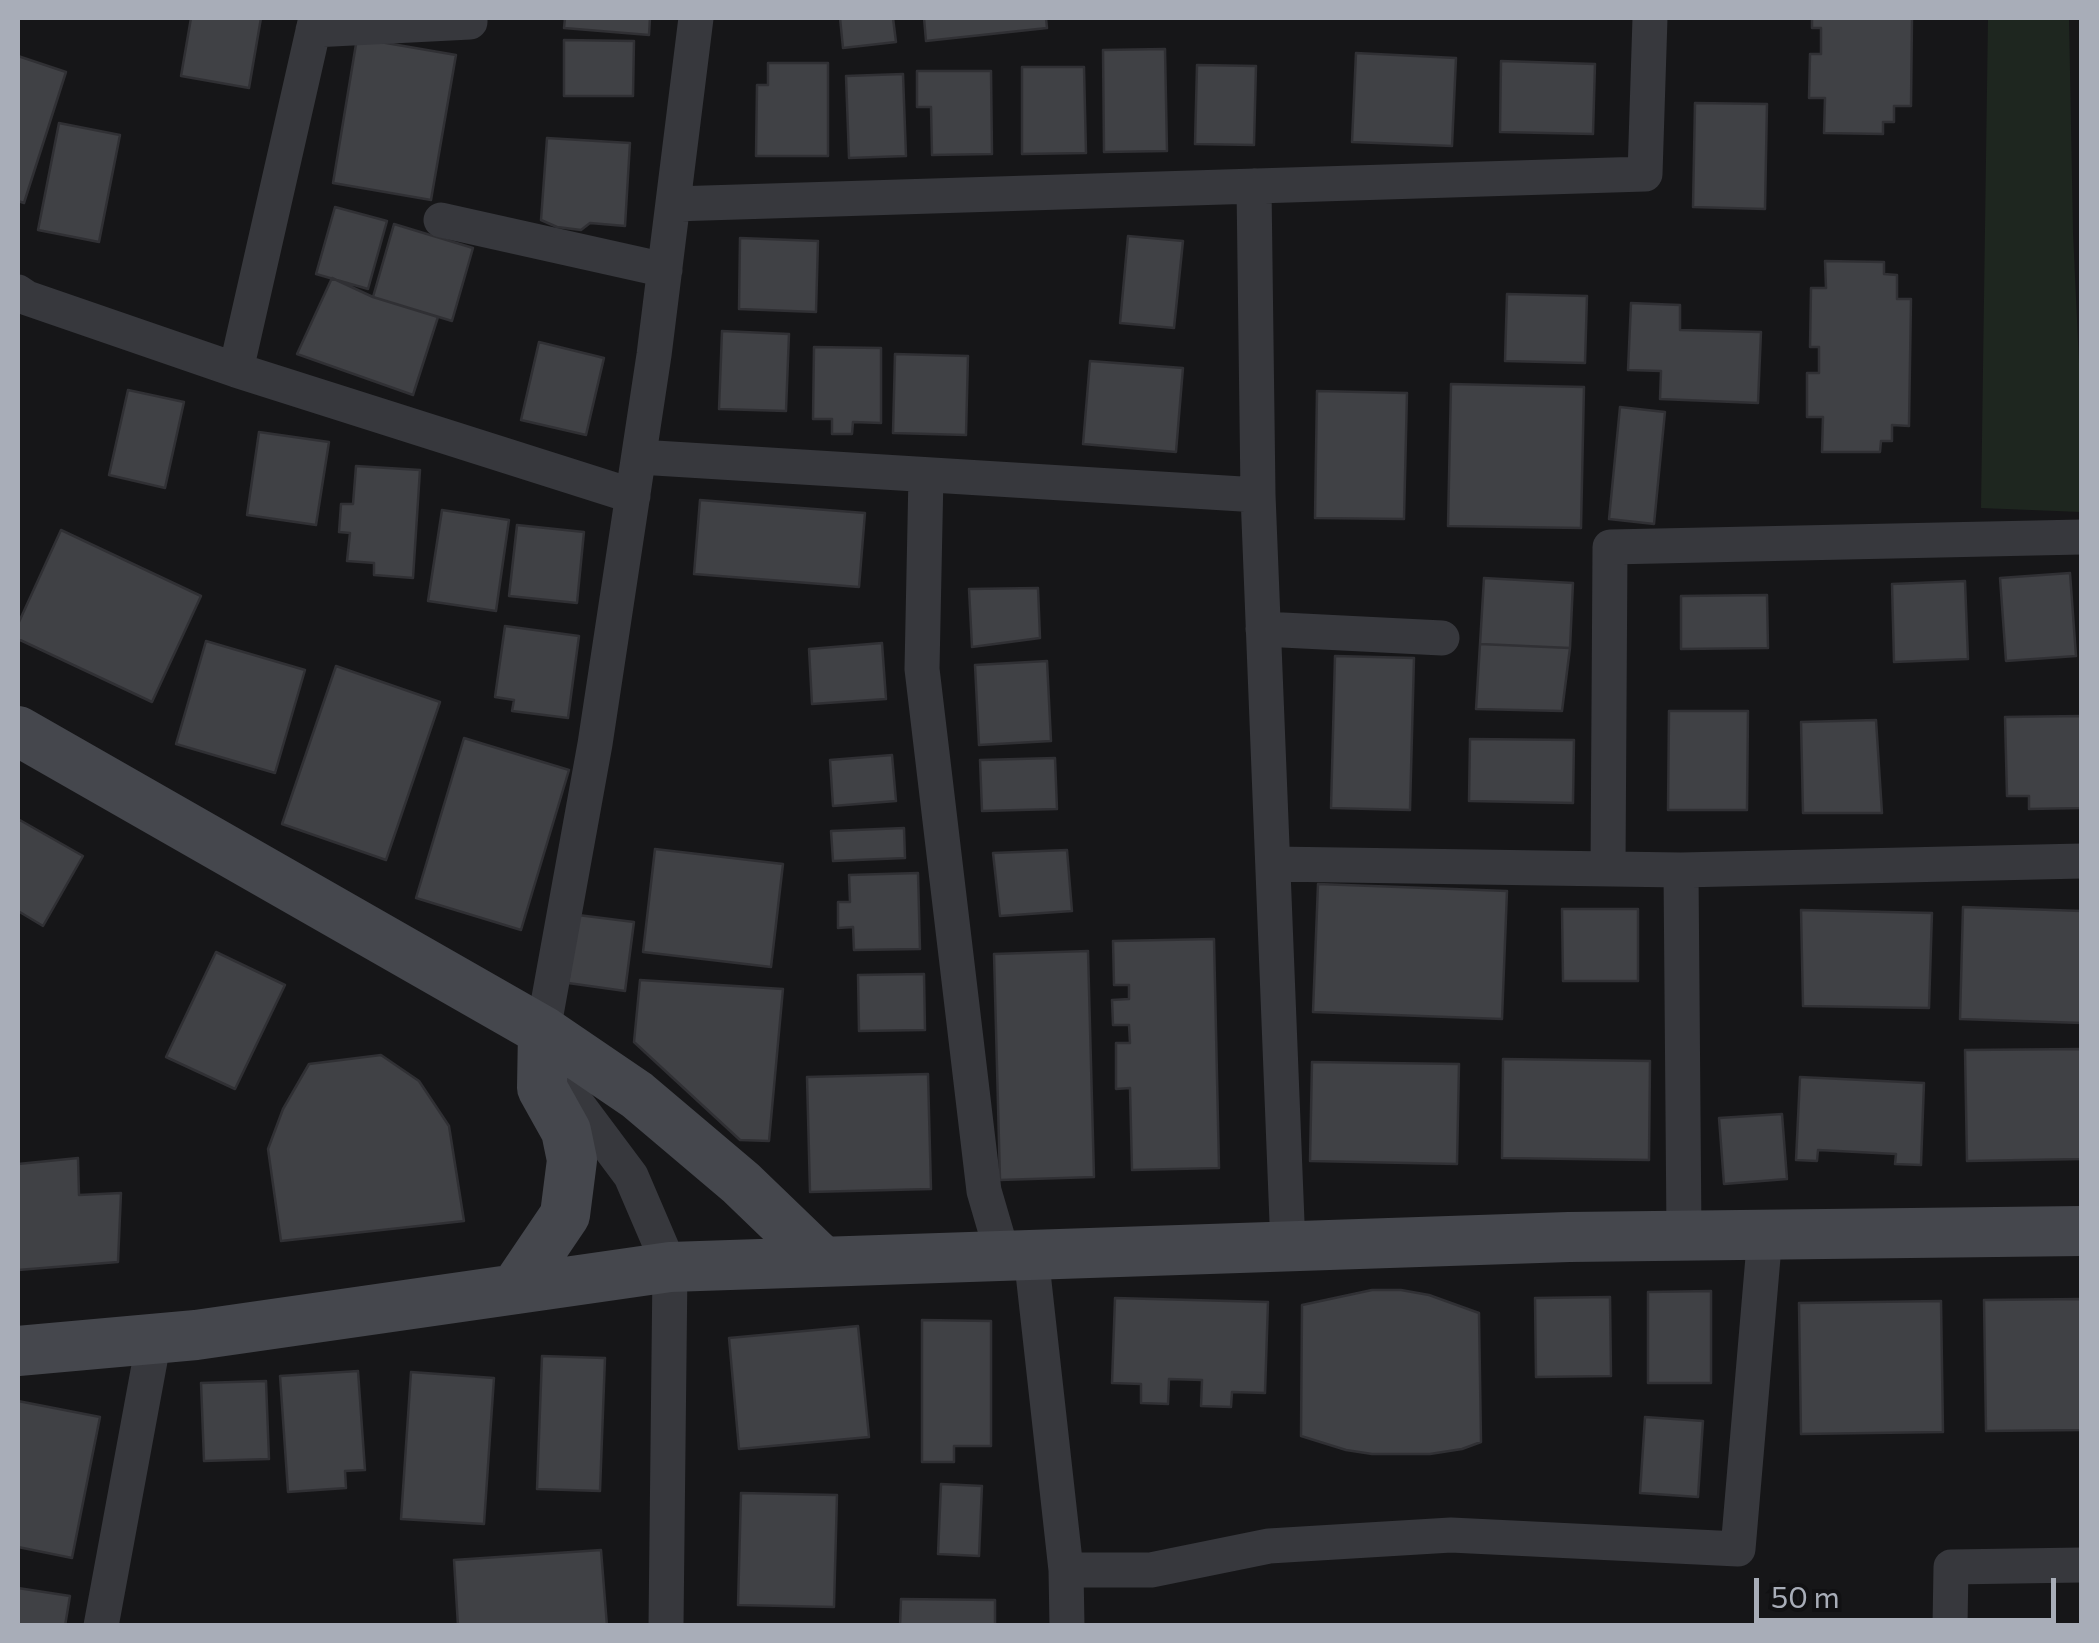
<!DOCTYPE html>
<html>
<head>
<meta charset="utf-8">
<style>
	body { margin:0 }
	#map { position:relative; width:2099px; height:1643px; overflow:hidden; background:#161618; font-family:Commissioner,sans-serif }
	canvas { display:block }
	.frame { position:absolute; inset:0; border:20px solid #a8adb8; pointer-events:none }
	.scale { position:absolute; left:1754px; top:1578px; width:302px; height:45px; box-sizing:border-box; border:5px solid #a8adb8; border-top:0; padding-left:12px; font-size:30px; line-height:35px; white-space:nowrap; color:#a8adb8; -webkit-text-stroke:8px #111113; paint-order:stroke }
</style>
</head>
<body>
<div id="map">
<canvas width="2099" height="1643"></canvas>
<div class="frame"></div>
<div class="scale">50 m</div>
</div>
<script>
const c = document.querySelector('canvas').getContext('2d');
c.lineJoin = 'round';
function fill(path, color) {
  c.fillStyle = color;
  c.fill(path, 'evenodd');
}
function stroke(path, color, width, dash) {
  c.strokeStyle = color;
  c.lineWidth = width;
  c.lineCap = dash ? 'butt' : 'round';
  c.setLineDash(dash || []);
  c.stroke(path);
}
const green = new Path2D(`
	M1988,18H2069L2073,233L2081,406V512L1981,508Z`);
const building = new Path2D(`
	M191,18H261L249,88L181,76Z
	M565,18H650L649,35L564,28Z
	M840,18H893L896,42L843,48Z
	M924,18H1046L1047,28L926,41Z
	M1812,18H1912L1911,106H1894V122H1883V134L1824,133L1825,98H1809L1810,54H1821V28H1812Z
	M357,38L456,55L431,200L333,183Z
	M564,40L634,41L633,96H564Z
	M1165,49L1167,151L1104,152L1103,50Z
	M1356,53L1456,58L1452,146L1352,142Z
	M18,56L66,72L24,203L18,201Z
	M1501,61L1595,64L1593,134L1500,132Z
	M768,63H828V156H756L757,85H768Z
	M1197,65L1256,66L1254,145L1195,144Z
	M1022,67H1084L1086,153L1022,154Z
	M917,71H991L992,154L932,155L931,107H917Z
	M903,74L906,156L849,158L846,76Z
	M1695,103L1767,104L1765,209L1693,207Z
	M59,123L120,135L99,242L38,230Z
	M547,138L630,143L625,226L590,223L581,230L557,227L541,220Z
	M335,207L387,221L368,289L316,274Z
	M394,224L473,248L452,321L373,297Z
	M1128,236L1183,241L1174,328L1120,323Z
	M740,238L818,241L816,312L739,309Z
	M1825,261L1884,262V274L1897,275V299H1911L1909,426L1892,425V441H1881L1880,452H1822L1823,417H1807V373H1819V347H1810L1811,288H1826Z
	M332,278L373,297L438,317L413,395L297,354Z
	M1507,294L1587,296L1585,363L1505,361Z
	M1631,303L1680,305V330L1761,332L1758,403L1660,399L1661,371L1628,370Z
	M722,331L789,334L786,411L719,409Z
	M539,342L604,358L586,435L521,420Z
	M814,347L881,348V423L853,422L852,434H832V419H813Z
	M895,354L968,356L966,435L893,433Z
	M1090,361L1183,368L1176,452L1083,444Z
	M1451,384L1584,387L1581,528L1448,526Z
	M128,390L184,402L165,488L109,475Z
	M1317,391L1407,393L1404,519L1315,518Z
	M1620,407L1665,412L1654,524L1609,519Z
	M259,432L329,442L316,525L247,515Z
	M356,466L420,470L413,578L374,575V563L347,561L350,533L339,532L341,504H353Z
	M700,500L865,513L859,587L694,574Z
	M442,510L509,520L496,611L428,601Z
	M517,525L584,532L577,603L509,596Z
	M61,530L201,596L152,702L18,639V624Z
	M2070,573L2076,656L2006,661L2000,578Z
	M1484,578L1573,583L1570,648L1480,644Z
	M1965,581L1968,659L1894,662L1892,584Z
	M1038,588L1040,638L972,647L969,589Z
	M1767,595L1768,648L1681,649V596Z
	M505,626L579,636L568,718L512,711L514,700L495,697Z
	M206,641L305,670L275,773L176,744Z
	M882,643L886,699L812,704L809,649Z
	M1480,644L1570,648L1562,711L1476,709Z
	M1335,656L1414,658L1410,810L1331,808Z
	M1047,661L1051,741L979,745L975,665Z
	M336,666L440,702L386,860L282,824Z
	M1669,711H1748L1747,810H1668Z
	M2081,716L2082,808L2029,809V796H2007L2005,717Z
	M1876,720L1882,813H1803L1801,722Z
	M464,738L569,770L521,930L416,898Z
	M1470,739L1574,740L1573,803L1469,801Z
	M892,755L896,801L833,806L830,760Z
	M1055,758L1057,809L982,811L980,760Z
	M18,819L83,856L43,926L18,911Z
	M904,828L905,858L833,861L831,831Z
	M655,849L783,864L771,967L643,952Z
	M1067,850L1072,911L1000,916L993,853Z
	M918,873L920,949L854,950L853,927L838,928V902H850L849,875Z
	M1318,884L1507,891L1502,1019L1313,1012Z
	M1963,907L2082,911V1023L1960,1019Z
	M1562,909H1638V981H1563Z
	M1801,910L1932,913L1929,1008L1803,1006Z
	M578,915L634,922L625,991L568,983Z
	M1214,939L1219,1168L1132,1170L1130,1088L1116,1089V1043H1130L1129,1025H1113L1112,1000L1129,999V985H1114L1113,941Z
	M1088,951L1094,1177L1000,1180L994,954Z
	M216,952L285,985L235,1089L166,1057Z
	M924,974L925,1030L859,1031L858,975Z
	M640,980L783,989L769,1141L740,1140L634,1042Z
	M2082,1049V1159L1967,1161L1965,1050Z
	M381,1055L419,1081L449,1126L464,1221L281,1241L268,1149L283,1109L309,1064Z
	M1503,1059L1650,1061L1649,1160L1502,1158Z
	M1312,1062L1459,1064L1457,1164L1310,1161Z
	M928,1074L931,1189L810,1192L807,1077Z
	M1800,1077L1924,1083L1921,1165L1895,1164L1896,1154L1818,1150L1817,1161L1796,1160Z
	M1782,1114L1787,1179L1724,1184L1719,1118Z
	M78,1158L79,1195L121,1193L118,1262L18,1270V1164Z
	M1372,1290H1401L1429,1295L1479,1313L1481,1442L1462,1449L1430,1454H1372L1346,1450L1301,1436L1302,1305Z
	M1711,1291V1383H1648V1292Z
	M1610,1297L1611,1376L1536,1377L1535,1298Z
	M1115,1298L1268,1302L1265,1393L1232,1392L1231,1407L1201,1406L1202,1380L1169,1379L1168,1404L1141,1403V1384L1112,1383Z
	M2082,1299V1430L1986,1431L1984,1300Z
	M1941,1301L1943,1432L1801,1434L1799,1303Z
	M922,1320L991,1321V1446H954V1462H922Z
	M858,1326L869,1437L739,1449L729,1338Z
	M542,1356L605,1358L600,1491L537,1489Z
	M358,1371L365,1470L345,1471L346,1488L288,1492L280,1376Z
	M411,1372L494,1378L484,1524L401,1519Z
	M266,1381L269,1459L204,1461L201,1383Z
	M18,1401L100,1417L72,1558L18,1547Z
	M1645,1417L1703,1421L1698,1497L1640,1493Z
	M941,1484L982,1486L979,1556L938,1554Z
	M741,1493L837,1495L834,1607L738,1605Z
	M601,1550L607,1626H458L454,1560Z
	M18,1588L70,1596L65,1626H18Z
	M901,1599L995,1600V1626H900Z`);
const street = new Path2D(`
	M313,30L470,22V18
	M1254,186L1258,495L1288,1247
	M673,204L1645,174L1650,18
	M441,220L665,270
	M18,292L27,298L236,370L633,496
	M236,370L316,18
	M639,457L1258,495
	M926,475L922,669L984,1191L1003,1256
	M1263,629L1442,638
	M1273,864L1681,870L2082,861
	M1608,869L1610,547L2082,537
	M1681,870L1684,1235
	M543,1031L595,744L654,355L696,18
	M555,1092L572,1097L631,1176L670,1267L666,1626
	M1031,1255L1066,1570L1067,1626
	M1066,1570H1151L1269,1546L1451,1535L1738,1549L1765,1234
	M101,1626L154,1339
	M1950,1626L1951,1567L2082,1565`);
const secondary = new Path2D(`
	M18,731L543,1031L637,1095L741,1183L823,1262
	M515,1289L565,1215L572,1160L566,1131L542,1088L543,1031
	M18,1351L196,1335L670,1267L1569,1237L2082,1231`);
fill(green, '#1e261f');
fill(building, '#404145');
stroke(building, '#303034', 2.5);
stroke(street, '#37383d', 35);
stroke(secondary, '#45474d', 50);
</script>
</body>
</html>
